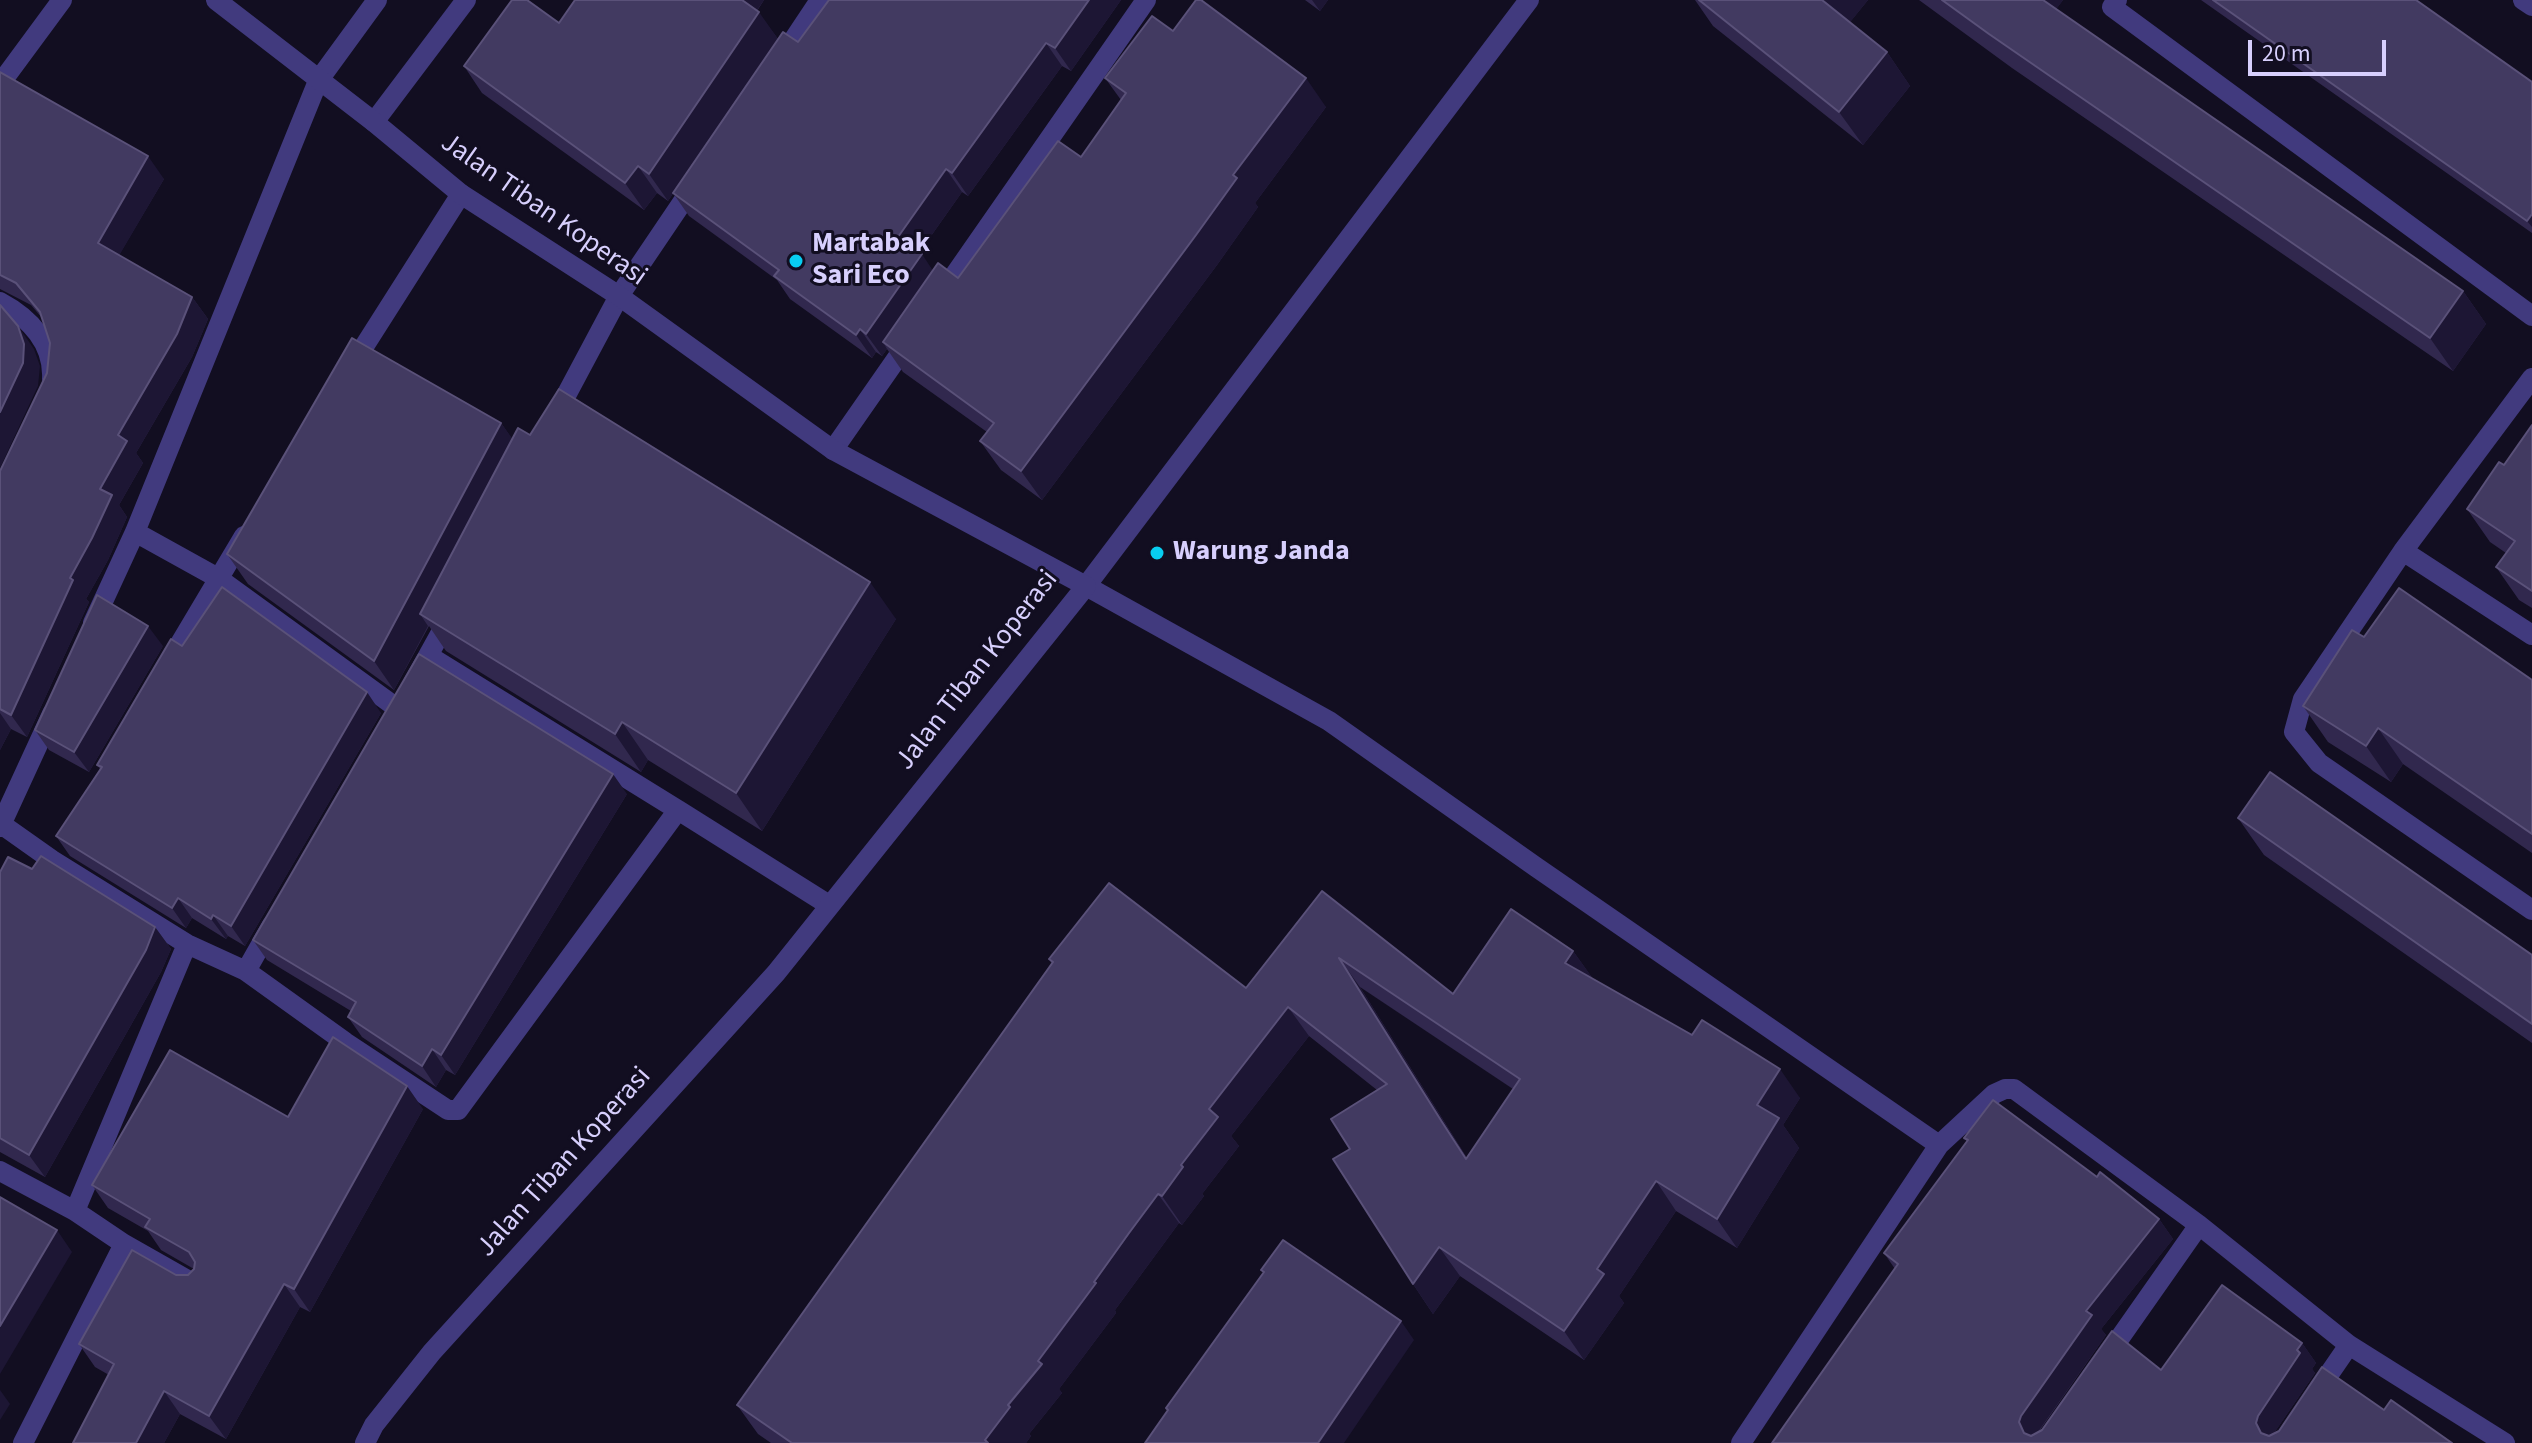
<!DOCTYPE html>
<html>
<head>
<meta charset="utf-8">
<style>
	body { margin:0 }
	#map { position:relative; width:2532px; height:1443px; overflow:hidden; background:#120e21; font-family:"Source Sans 3",sans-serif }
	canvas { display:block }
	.scale { position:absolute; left:2248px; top:40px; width:138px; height:36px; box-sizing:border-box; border:4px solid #d7cffd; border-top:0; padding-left:10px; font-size:24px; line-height:28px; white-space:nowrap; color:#d7cffd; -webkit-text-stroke:6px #120e21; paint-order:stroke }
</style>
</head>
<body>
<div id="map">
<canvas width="2532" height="1443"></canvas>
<div class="scale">20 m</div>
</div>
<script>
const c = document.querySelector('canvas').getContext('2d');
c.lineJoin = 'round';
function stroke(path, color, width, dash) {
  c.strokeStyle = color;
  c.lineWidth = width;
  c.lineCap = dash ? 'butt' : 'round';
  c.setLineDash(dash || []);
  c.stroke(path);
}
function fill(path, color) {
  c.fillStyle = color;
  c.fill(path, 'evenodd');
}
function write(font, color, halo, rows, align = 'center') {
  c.font = font + ' "Source Sans 3",sans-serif';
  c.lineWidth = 6;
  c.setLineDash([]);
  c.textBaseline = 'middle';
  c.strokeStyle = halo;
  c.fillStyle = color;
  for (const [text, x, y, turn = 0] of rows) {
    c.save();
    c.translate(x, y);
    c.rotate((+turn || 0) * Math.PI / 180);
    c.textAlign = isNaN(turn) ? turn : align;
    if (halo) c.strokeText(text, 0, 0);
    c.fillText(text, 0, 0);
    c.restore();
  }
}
const minor = new Path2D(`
	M1529,0L1086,586L1329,721L1536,867L1939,1145
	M2117,0L2112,7L2532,316
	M2523,0L2532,6
	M780,60L820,0
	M0,84L62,0
	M374,122L466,0
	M940,296L1146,0
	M0,302C30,318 54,344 52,379
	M351,367L461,194
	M2532,378L2403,551L2303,699L2294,732L2319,763L2532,910
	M554,418L619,296L696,182
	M833,450L911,338
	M135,532L218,578L397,708
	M2403,551L2532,635
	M93,623L135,532L318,81L377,0
	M429,656L678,810
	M166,667L244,536
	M413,683L450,616
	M1,824L52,860L187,944L246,971L345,1042L448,1110H458L678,810L829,905
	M0,827L52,714
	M246,971L272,925
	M0,1171L75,1211L124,1244L198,1286
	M75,1211L187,944
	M2105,1359L2199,1225
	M2316,1393L2349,1345
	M23,1443L124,1244
	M1741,1443L1939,1145L1994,1094L2005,1089H2014L2199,1225L2349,1345L2505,1443`);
const tertiary = new Path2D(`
	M216,0L374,122L461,194L619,296L833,450L1086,586L776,973L432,1352L374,1425L365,1443`);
const wall = new Path2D(`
	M575,0H764L757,11L778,39L668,201L657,193L644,210L482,93L464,66L559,23Z
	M829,0H1121L1071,71L1062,66L968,196L962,192L919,253L933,271L958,278L1081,157L1121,100L1105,78L1173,31L1326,107L1255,203L1258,207L1217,265L1042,500L1001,470L980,441L987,432L903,372L887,349L882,356L876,352L872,358L790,299L777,280L689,216L673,193L798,42Z
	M1305,0H1328L1320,11Z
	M1695,0H1868L1850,22L1887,52L1910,86L1863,145L1713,26Z
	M1919,0H2063L2056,9L2463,291L2486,324L2453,371L2012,68Z
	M2201,0H2416L2532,82V233Z
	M0,72L164,179L119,255L192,297L208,319L192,357L136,453L143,463L119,505L127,517L108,560L86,599L89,602L27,737L11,729L0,750V471L47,373L50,343L42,318L31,305L0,289Z
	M501,423L512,439L530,435L896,619L762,831L648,760L641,772L446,651L429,626L394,690L248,584L227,554Z
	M2532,425V608L2519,600L2496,567L2506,553L2490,542L2467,509L2504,465Z
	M2364,637L2532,680V853L2403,764L2391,782L2328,742L2303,706Z
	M163,646L89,772L49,750L35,730Z
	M182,646L381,713L245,946L228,936L226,939L192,918L186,928L70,856L56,836L100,769L97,765Z
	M627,794L455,1075L446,1070L436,1087L362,1037L348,1017L351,1011L267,960L253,940Z
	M2238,818L2532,955V1043L2264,855Z
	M32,869L155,927L171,949L161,972L45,1177L0,1152V872Z
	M1322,891L1453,994L1573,951L1593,979L1800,1098L1783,1125L1799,1148L1737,1248L1676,1211L1619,1296L1624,1303L1584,1360L1460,1276L1433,1314L1413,1284L1350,1149L1377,1090L1309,1036L1231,1136L1239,1146L1202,1194L1204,1196L1182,1225L1179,1223L1115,1310L1116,1313L1059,1389L1062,1393L1029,1434L1031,1436L1026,1443H771L758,1434L737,1405L1052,964L1049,959L1246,988ZM1360,987L1513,1089L1467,1158Z
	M423,1109L310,1312L300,1307L226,1439L180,1414L164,1443H73L109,1375L95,1367L79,1344L176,1275H188L194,1269L161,1250L148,1231L108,1208L92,1185L288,1117Z
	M1964,1138L2097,1177L2159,1219L2173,1239L2101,1329L2106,1335L2038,1433L2161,1370L2302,1343L2316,1363L2312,1369L2315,1373L2274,1433L2384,1410L2452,1443H1772L1895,1269L1884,1253L1967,1141Z`);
const shadedWall = new Path2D(`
	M737,0H764L751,19Z
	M1089,0H1121L1071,71L1055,48Z
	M1312,0H1328L1320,11Z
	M1820,0H1868L1843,31Z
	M2033,0H2063L2048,20Z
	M759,12L778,39L668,201L649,174Z
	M1046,43L1062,66L968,196L952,173Z
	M1887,52L1910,86L1863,145L1839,112Z
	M1306,78L1326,107L1255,203L1258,207L1217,265L1042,500L1021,471L1233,175Z
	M148,156L164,179L113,266L98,243Z
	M638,166L657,193L644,210L625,183Z
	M946,169L962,192L914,260L898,237Z
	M2532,214V227L2527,221Z
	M922,254L937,277L883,342L887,349L882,356L866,334Z
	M2463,291L2486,324L2453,371L2430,338Z
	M192,297L208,319L192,357L136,453L143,463L119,505L127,517L108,560L86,599L89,602L27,737L11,715L70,578L118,435Z
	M18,326L34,349L40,366L38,386L0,468V412Z
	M860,329L876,352L872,358L856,335Z
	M501,423L522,452L420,614L428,626L394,690L374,661Z
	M870,582L896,619L762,831L736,793Z
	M148,626L163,646L89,772L74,752Z
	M367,692L381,713L245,946L231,926Z
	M0,713L11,729L0,750Z
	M622,722L648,760L641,772L615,734Z
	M2378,728L2403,764L2391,782L2366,746Z
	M613,774L627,794L455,1075L441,1055Z
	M178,898L192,918L186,928L172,908Z
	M213,915L228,936L226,939L211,919Z
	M155,927L171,949L161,972L45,1177L29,1155Z
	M1573,951L1594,980L1565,963Z
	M1339,958L1360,987L1486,1189L1466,1159Z
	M1288,1007L1309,1036L1231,1136L1239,1146L1202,1194L1204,1196L1182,1225L1162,1196L1209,1109Z
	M432,1049L446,1070L436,1087L422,1066Z
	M1780,1069L1800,1098L1783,1125L1799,1148L1737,1248L1717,1219L1757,1105Z
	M407,1086L423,1109L310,1312L294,1289Z
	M1656,1181L1676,1211L1619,1296L1624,1303L1584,1360L1564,1331L1597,1269Z
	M1158,1194L1179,1223L1115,1310L1116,1313L1059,1389L1062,1393L1029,1434L1031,1436L1026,1443H987L985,1440L1038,1361Z
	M2159,1219L2173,1239L2101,1329L2106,1335L2035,1436L2024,1433L2019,1422L2021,1416L2086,1311Z
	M57,1230L72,1252L0,1374V1326Z
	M1439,1247L1460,1276L1433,1314L1413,1284Z
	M284,1284L300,1307L226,1439L209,1416Z
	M1401,1321L1414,1340L1344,1443H1318Z
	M2302,1343L2316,1363L2312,1369L2315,1373L2272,1436L2261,1433L2256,1423L2258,1416Z
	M0,1390L10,1404L0,1420Z
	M164,1391L180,1414L164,1443H136Z`);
const building = new Path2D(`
	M512,0H527L559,23L575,0H742L759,12L649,174L638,166L625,183L464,66Z
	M829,0H1089L1055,48L1046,43L952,173L946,169L898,237L922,254L866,334L860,329L856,335L774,276L779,270L673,193L783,32L798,42Z
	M1196,0H1201L1306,78L1233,175L1237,178L1196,235L1021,471L980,441L994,423L883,342L938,263L958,278L1058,141L1081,157L1126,93L1105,78L1152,16L1173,31Z
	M1699,0H1822L1887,52L1839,112Z
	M1942,0H2043L2463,291L2430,338L1989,34Z
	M2213,0H2416L2532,82V214L2527,221Z
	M0,72L148,156L98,243L192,297L177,334L118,435L127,441L100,489L112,495L92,538L70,578L73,580L11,715L0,709V471L47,373L50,343L40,312L16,283L0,275Z
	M0,305L18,326L24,344L23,363L0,412Z
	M352,338L501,423L374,661L227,554Z
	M559,389L870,582L736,793L622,722L615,734L420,614L518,428L530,435Z
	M2532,425V591L2496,567L2515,541L2467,509L2499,462L2504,465Z
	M222,587L367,692L231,926L213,915L211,919L178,898L172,908L56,836L102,767L97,765L171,639L182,646Z
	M2399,588L2532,680V834L2378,728L2366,746L2303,706L2352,630L2364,637Z
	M97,595L148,626L74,752L35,730Z
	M419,654L613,774L441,1055L432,1049L422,1066L348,1017L356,1002L253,940Z
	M2270,772L2532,955V1024L2238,818Z
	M41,856L155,927L146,950L29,1155L0,1138V872L8,857L32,869Z
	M1109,883L1246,988L1322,891L1453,994L1511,909L1573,951L1565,963L1692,1035L1702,1020L1780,1069L1757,1105L1779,1118L1717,1219L1656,1181L1597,1269L1604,1274L1564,1331L1439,1247L1413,1284L1333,1159L1350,1149L1331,1119L1387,1084L1288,1007L1209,1109L1218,1117L1181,1165L1183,1167L1162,1196L1158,1194L1129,1233L1094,1282L1096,1283L1038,1361L1042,1364L1008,1405L1010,1407L985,1440L988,1443H792L737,1405L1053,962L1049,959ZM1339,958L1520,1079L1466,1159L1442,1122Z
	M333,1037L407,1086L294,1289L284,1284L209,1416L164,1391L136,1443H73L114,1364L79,1344L132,1250L176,1275H188L194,1269L195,1262L189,1252L145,1227L150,1219L92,1185L170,1050L288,1117Z
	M1993,1100L2097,1177L2100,1172L2159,1219L2086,1311L2092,1315L2021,1416L2019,1422L2024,1433L2031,1436L2042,1430L2112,1331L2161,1370L2222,1285L2302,1343L2297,1350L2300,1353L2258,1416L2256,1423L2261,1433L2269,1436L2279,1431L2322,1367L2384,1410L2391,1400L2452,1443H1772L1898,1264L1884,1253L1968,1140L1964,1138Z
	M0,1197L57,1230L0,1326Z
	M1283,1240L1401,1321L1318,1443H1145L1168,1410L1166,1408L1264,1272L1261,1270Z`);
const markers = [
	[796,261,8,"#08cdf1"],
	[1157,553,8,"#08cdf1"]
];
const streetNames = [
	["Jalan Tiban Koperasi",543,211,35],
	["Jalan Tiban Koperasi",978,671,-52],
	["Jalan Tiban Koperasi",565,1163,-48]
];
const poiNames = [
	["Martabak",812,245],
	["Sari Eco",812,277],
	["Warung Janda",1173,553]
];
stroke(minor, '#413a7e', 20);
stroke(tertiary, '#413a7e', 20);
fill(wall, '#31284e');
fill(shadedWall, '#1d1634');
fill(building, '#423a61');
stroke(building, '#5a5179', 2);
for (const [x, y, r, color] of markers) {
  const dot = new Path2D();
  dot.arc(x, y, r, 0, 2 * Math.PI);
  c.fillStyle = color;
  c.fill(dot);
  stroke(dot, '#120e21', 3);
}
write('28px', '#d7cffd', '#120e21', streetNames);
write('bold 28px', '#d7cffd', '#120e21', poiNames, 'left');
</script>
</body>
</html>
